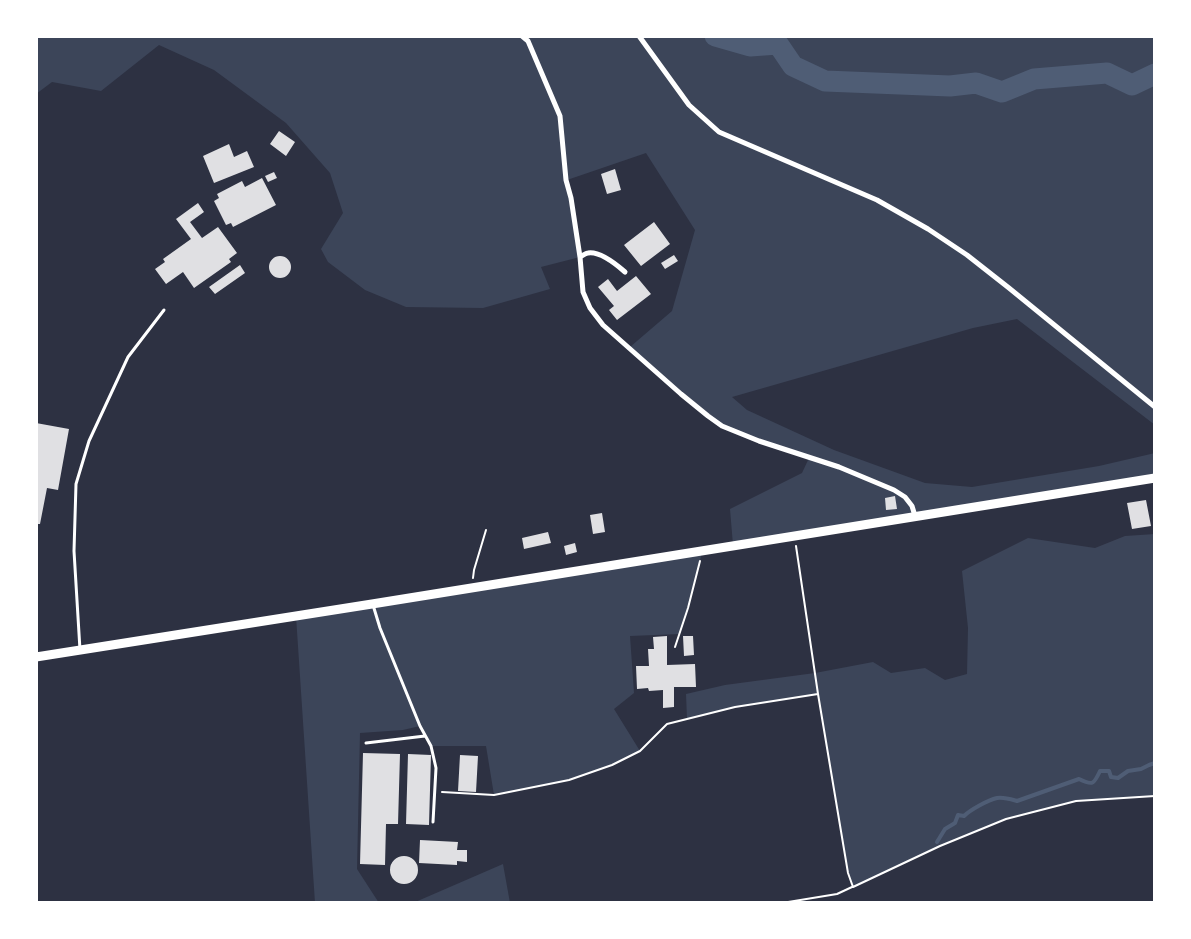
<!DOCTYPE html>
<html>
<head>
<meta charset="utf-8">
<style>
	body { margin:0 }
	#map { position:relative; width:1191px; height:939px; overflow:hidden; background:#2d3142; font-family:"Source Sans 3",sans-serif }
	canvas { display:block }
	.frame { position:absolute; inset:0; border:38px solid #fff; pointer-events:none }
</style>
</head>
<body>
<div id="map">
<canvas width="1191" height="939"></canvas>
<div class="frame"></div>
</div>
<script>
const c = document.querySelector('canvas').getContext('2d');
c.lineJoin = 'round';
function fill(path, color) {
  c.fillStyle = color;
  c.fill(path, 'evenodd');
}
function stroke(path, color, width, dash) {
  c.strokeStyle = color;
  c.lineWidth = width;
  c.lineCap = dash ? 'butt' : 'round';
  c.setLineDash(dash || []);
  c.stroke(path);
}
const green = new Path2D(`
	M36,36H1155V425L1017,319L973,328L732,397L747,410L834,450L925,483L972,487L1099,466L1155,453V478L733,545L730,509L802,473L809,458L722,426L630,347L672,311L695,230L646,153L567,180L580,257L541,267L550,289L483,308L406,307L365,290L328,262L321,249L343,213L330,173L286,123L214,70L159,45L101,91L52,82L36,94Z
	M1155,534V796L1076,801L1006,819L940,846L853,887L848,873L818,694L735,707L687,719L686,694L725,685L815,673L873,662L891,673L925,668L945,680L967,674L968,628L962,571L1028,538L1095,548L1125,536Z
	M702,551L697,576L680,634L630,636L634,693L614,709L640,751L612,765L569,780L494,795L486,746H431L420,726L403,730L360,733L357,869L379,903H315L296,616Z
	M503,864L510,903H413Z`);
const stream = new Path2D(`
	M937,842L945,829L955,823L958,815L964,816C970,810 988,800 997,798C1004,797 1010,799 1017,801L1079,779C1093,786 1094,784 1100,771H1109L1111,777L1118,778L1128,771L1141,769L1149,765L1155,763`);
const river = new Path2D(`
	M715,36L750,46L778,44L793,66L825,81L950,86L976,83L1002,92L1034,79L1107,73L1132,85L1155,74`);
const building = new Path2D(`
	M279,131L295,142L286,156L270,144Z
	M229,144L234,157L247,151L254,167L214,183L203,156Z
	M615,169L621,190L607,194L601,174Z
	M274,172L277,178L268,182L265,176Z
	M262,178L276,205L233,227L231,223L226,225L214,201L219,198L217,194L242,181L245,187Z
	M198,203L204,212L190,222L202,238L218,227L237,253L229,259L231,262L194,288L183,272L166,284L155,269L165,262L163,259L191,239L176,219Z
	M654,222L670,244L641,266L624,245Z
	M674,255L678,261L665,269L661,263Z
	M269 267a11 11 0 1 1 22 0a11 11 0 1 1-22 0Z
	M240,265L245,273L215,294L209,287Z
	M636,276L651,294L617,320L609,310L614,306L598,287L608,279L617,291Z
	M36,423L69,429L58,490L47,488L40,524H36Z
	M895,496L897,509L886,510L885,498Z
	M1146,500L1151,526L1132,529L1127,503Z
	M602,513L605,532L593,534L590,515Z
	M548,532L551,543L524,549L522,538Z
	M575,543L577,552L566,555L564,546Z
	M667,636V665L695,664L696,687H674V707L663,708V690L649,691L648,688L637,689L636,666H649L648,649H654L653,637Z
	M683,636H693L694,655L684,656Z
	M363,753L400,754L398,824H386L385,865L360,864Z
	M408,754L431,755L429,825L406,824Z
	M460,755L478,756L476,792L458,791Z
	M420,840L458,842L457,850H467V862L457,861V865L419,863Z
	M390 870a14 14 0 1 1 28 0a14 14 0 1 1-28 0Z`);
const path = new Path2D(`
	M796,546L818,694L848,873L853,887L940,846L1006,819L1076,801L1155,796
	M473,578L474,570L486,530
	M675,647L688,608L700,561
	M442,792L494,795L569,780L612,765L640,751L667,724L735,707L818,694
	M782,903L837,894L852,887`);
const service = new Path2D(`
	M373,605L380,628L420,726L431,746L436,768L433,822
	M80,650L74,551L76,484L89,441L128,357L164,310
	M366,743L425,736`);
const minor = new Path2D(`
	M522,36L528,41L560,116L566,180L571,198L580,257
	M639,36L689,105L719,132L877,200L928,229L967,255L1009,288L1155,407
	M625,272C617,265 600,251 588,253C586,253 582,256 580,257L583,292L590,308L603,325L681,394L708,416L722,426L759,441L839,467L894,490L905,497L912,506L915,516`);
const secondary = new Path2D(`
	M36,657L372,604L1155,478`);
fill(green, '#3c4559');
stroke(stream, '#4f5d75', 4);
stroke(river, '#4f5d75', 21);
fill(building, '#e0e0e3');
stroke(path, '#fff', 2);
stroke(service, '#fff', 3);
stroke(minor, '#fff', 5);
stroke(secondary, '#fff', 9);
</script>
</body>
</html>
